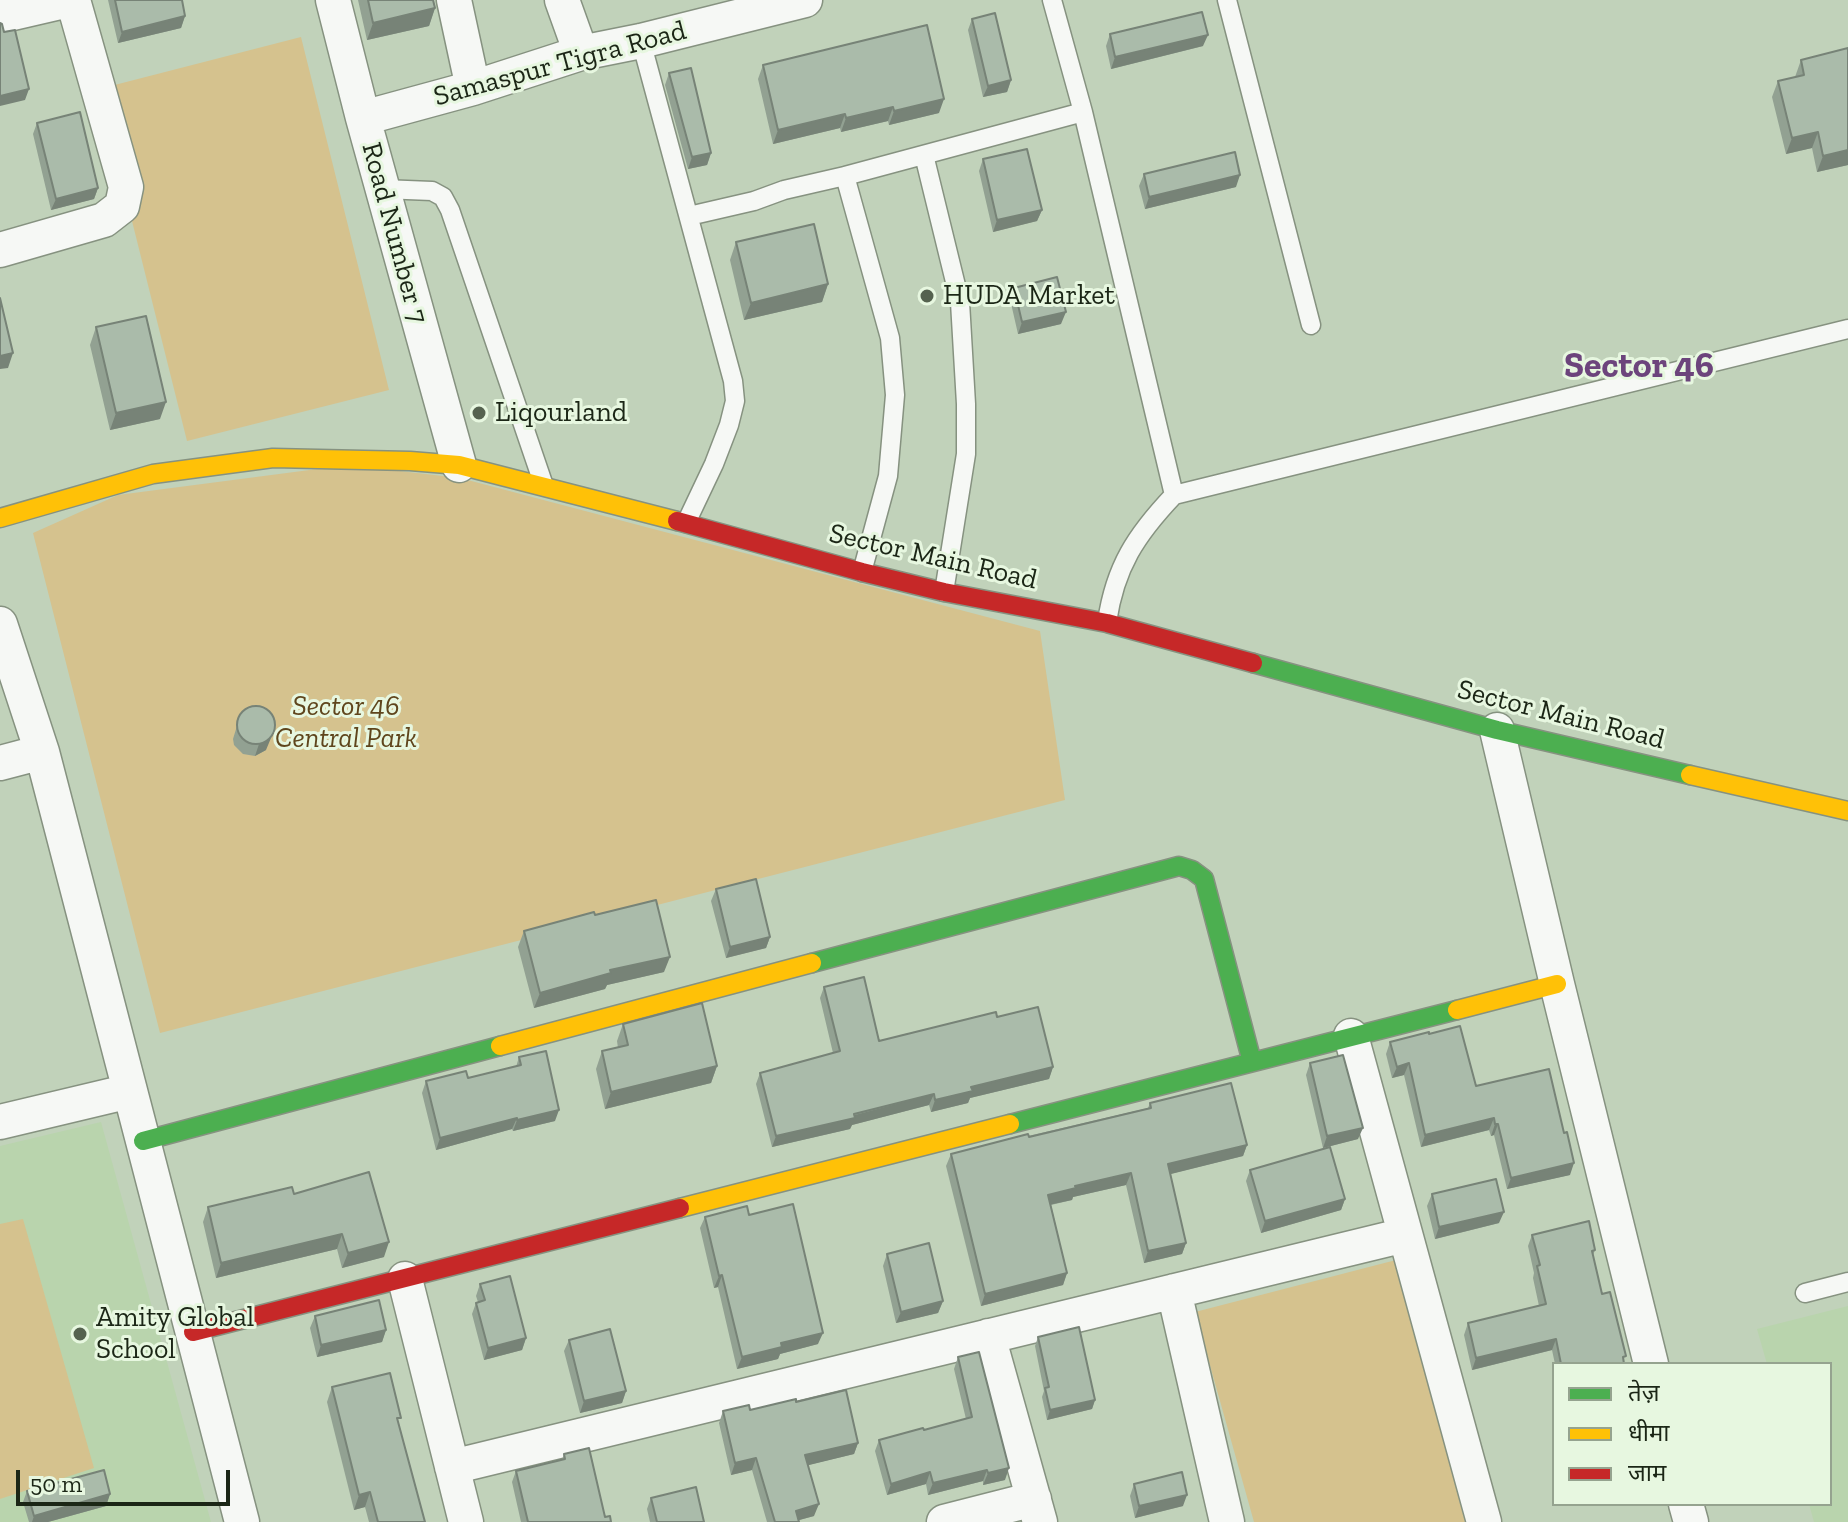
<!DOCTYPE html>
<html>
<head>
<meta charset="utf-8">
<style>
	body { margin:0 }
	#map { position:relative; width:1848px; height:1522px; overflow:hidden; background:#c1d2ba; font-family:"Zilla Slab","Noto Sans Devanagari",serif }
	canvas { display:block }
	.legend { position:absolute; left:1552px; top:1362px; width:280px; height:144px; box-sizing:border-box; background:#e7f7e0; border:2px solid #95a38f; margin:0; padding:10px 14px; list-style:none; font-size:24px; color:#1b2616 }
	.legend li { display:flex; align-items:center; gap:16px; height:40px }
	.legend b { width:40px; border:2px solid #95a38f }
	.scale { position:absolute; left:16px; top:1470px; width:214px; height:36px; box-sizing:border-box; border:4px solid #1b2616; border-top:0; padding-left:10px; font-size:24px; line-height:28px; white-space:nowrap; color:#1b2616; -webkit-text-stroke:6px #e7f7e0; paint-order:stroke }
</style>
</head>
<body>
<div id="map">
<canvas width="1848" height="1522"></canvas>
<ul class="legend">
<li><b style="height:10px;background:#4caf50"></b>तेज़</li>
<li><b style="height:10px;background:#ffc107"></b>धीमा</li>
<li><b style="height:10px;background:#c62828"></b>जाम</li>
</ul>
<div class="scale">50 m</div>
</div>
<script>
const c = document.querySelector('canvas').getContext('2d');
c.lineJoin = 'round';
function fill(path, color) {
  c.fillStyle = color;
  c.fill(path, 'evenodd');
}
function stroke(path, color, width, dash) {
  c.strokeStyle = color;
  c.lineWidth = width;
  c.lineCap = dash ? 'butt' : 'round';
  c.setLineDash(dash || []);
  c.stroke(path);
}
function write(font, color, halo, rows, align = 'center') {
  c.font = font + ' "Zilla Slab",serif';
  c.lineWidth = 6;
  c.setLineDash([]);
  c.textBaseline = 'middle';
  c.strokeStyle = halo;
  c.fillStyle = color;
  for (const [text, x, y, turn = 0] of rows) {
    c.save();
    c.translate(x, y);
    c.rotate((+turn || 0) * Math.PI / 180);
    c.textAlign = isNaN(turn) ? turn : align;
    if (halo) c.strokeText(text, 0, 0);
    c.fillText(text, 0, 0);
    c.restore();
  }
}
const built = new Path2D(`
	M101,1122L211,1522H0V1146Z
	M1848,1306V1522H1814L1809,1504H1830V1364H1767L1757,1329Z`);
const green = new Path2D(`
	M301,37L389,390L187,441L99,89Z
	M348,465L460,478L1040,631L1065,800L160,1033L33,533L118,495Z
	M23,1219L94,1468L0,1499V1224Z
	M1396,1260L1465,1522H1254L1195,1312Z`);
const lane = new Path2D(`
	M1052,0L1083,112L1174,495
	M1227,0L1311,325
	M641,41L733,381L735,401L729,425L714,464L686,523
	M924,155L960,302L966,404V454L944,592
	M845,176L890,338L895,395L888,476L862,572
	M382,189L432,191L443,197L450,210L543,483
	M689,216L754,201L784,190L845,176L1083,112
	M1107,622C1115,567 1136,535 1174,495L1848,329
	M1805,1293L1848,1282`);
const street = new Path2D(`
	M333,0L363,118L459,465
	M454,0L473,88
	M562,0L581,53
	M0,16L69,0
	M363,118L473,88L581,53L641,41L805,0
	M0,250L104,220L122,206L126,187L73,0
	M0,624L42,752L242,1522
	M1497,730L1557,984L1651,1364
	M0,763L42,752
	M1351,1036L1484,1522
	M0,1122L130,1091
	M405,1279L466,1522
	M1174,1291L1227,1522
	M988,1336L1040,1522
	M452,1467L1405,1235
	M1686,1504L1691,1522
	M944,1522L1034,1499`);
const fast = new Path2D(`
	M1253,663L1497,730L1690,775
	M812,963L1179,866L1192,870L1204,879L1252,1062
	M1010,1124L1457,1010
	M143,1141L500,1046`);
const slow = new Path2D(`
	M0,518L153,474L273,458L410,461L459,465L677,521
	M1690,775L1848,811
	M1457,1010L1557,984
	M500,1046L812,963
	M680,1208L1010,1124`);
const jam = new Path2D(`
	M677,521L862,572L944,592L1107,623L1253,663
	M193,1332L680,1208`);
const wall = new Path2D(`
	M108,0H182L185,16L181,28L118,43Z
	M358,0H433L435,8L429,26L367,40Z
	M972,19L1011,80L1007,92L983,97L968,30Z
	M1110,34L1203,46L1111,69L1106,46Z
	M1801,60L1848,165L1817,172L1812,148L1786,154L1772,97L1778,81L1795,77Z
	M763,65L939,113L889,125L888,121L841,132L840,128L773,144L758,79Z
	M669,73L711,153L707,165L688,169L665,85Z
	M37,123L98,188L94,199L51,210L33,134Z
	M983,159L1042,210L1037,221L993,232L979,171Z
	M1144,174L1236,187L1145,209L1139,186Z
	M736,242L828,284L822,302L744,320L730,260Z
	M1014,288L1061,324L1018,334L1010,299Z
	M96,327L160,419L110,430L90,345Z
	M240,716L266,750L255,756L243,754L234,745L233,739Z
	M716,889L770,937L766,948L726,958L711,901Z
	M595,915L664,972L607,985L605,989L534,1008L518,947L524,931Z
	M824,987L879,1041L997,1017L1053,1067L1049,1079L970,1098L968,1103L931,1112L929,1105L852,1125L850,1129L772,1147L756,1084L760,1073L833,1053L820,998Z
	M623,1024L717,1066L711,1083L605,1109L596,1069L602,1051L618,1048L617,1041Z
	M1429,1034L1476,1086L1570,1175L1507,1189L1494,1135L1491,1136L1489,1130L1421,1147L1404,1075L1392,1078L1386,1054L1390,1042Z
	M519,1057L555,1121L513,1131L512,1129L436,1150L422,1093L426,1081L468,1078L516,1067Z
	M1310,1063L1358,1139L1323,1148L1306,1075Z
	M1150,1103L1247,1145L1243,1156L1170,1174L1186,1243L1182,1254L1144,1263L1126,1185L1073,1197L1072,1200L1051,1205L1067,1273L1063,1285L981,1306L946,1166L951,1154L1148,1108Z
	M1250,1170L1345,1199L1341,1210L1261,1233L1246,1181Z
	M294,1194L384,1257L342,1268L337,1249L216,1278L203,1222L208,1207Z
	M1432,1194L1499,1223L1435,1239L1427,1206Z
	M749,1215L818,1344L780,1354L778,1359L737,1369L718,1287L714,1288L700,1228L705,1217Z
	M1532,1235L1595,1250L1593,1255L1602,1294L1624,1364H1555L1552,1350L1472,1370L1464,1335L1468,1323L1539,1306L1533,1278L1534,1273L1528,1246Z
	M887,1254L943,1301L938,1313L896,1323L883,1266Z
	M480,1284L526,1338L522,1350L484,1360L472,1314L476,1303L478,1302L476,1296Z
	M315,1316L386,1330L382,1342L317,1357L310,1328Z
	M1038,1337L1095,1400L1092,1409L1047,1420L1042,1397L1044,1391L1035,1346Z
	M569,1340L626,1391L622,1403L580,1413L564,1351Z
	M958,1357L1005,1480L983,1485V1481L928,1495L926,1484L887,1495L875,1451L879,1440L924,1430L966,1419L954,1369Z
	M332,1387L399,1424L425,1522H369L365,1507L354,1510L327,1402Z
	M796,1402L858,1443L854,1454L808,1465L814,1516L799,1520V1522H767L752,1470L731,1475L719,1423L723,1411L750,1410Z
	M564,1454L605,1517L611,1522H521L512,1482L516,1471L562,1460Z
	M1134,1484L1183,1506L1135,1518L1130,1496Z
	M27,1491L110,1494L106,1506L48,1522H29L23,1502Z
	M651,1498L704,1522H650L647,1509Z`);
const shadedWall = new Path2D(`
	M435,8L429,26L367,40L373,23Z
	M185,16L181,28L118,43L122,32Z
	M1208,35L1203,46L1111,69L1115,57Z
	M1011,80L1007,92L983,97L988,86Z
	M29,89L25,100L0,106V96Z
	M944,99L939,113L889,125L894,111Z
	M893,107L888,121L841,132L846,118Z
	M845,114L840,128L773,144L778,130Z
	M1818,132L1812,148L1786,154L1792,138Z
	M1848,150V165L1817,172L1823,156Z
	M711,153L707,165L688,169L692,157Z
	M1240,175L1236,187L1145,209L1149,197Z
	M98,188L94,199L51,210L56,199Z
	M1042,210L1037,221L993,232L997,220Z
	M828,284L822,302L744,320L751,303Z
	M1066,312L1061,324L1018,334L1022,322Z
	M13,353L8,368L0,369V356Z
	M166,402L160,419L110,430L116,413Z
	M271,738L266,750L255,756L259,744Z
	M770,937L766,948L726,958L730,947Z
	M670,957L664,972L607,985L605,989L534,1008L540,993L610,970Z
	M1409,1063L1404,1075L1392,1078L1397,1067Z
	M717,1066L711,1083L605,1109L611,1092Z
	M1053,1067L1049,1079L970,1098L968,1103L931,1112L935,1100L971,1087Z
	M934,1094L929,1105L852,1125L850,1129L772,1147L776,1136Z
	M559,1110L555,1121L513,1131L517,1120Z
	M517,1118L512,1129L436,1150L440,1138Z
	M1494,1118L1489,1130L1421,1147L1425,1135Z
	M1495,1124H1498L1494,1135L1491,1136Z
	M1363,1128L1358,1139L1323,1148L1327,1136Z
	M1247,1145L1243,1156L1163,1176L1168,1164Z
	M1574,1163L1570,1175L1507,1189L1511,1178Z
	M1131,1173L1126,1185L1073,1197L1072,1200L1044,1206L1048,1195L1075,1186Z
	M1345,1199L1341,1210L1261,1233L1265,1221Z
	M1504,1212L1499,1223L1435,1239L1439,1227Z
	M342,1234L337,1249L216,1278L221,1263Z
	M389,1242L384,1257L342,1268L348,1253Z
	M1186,1243L1182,1254L1144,1263L1148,1251Z
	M1067,1273L1063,1285L981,1306L985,1294Z
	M722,1275L718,1287L714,1288L719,1276Z
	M943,1301L938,1313L896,1323L901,1312Z
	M386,1330L382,1342L317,1357L321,1345Z
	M823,1333L818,1344L780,1354L778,1359L737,1369L742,1357L781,1343Z
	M526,1338L522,1350L484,1360L488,1348Z
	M1556,1339L1552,1350L1472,1370L1476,1358Z
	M626,1391L622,1403L580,1413L584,1401Z
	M1095,1400L1092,1409L1047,1420L1050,1410Z
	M858,1443L854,1454L801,1467L805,1455Z
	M756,1458L752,1470L731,1475L735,1463Z
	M1009,1468L1005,1480L983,1485L988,1473Z
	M987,1470L983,1481L928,1495L933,1483Z
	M930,1472L926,1484L887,1495L891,1484Z
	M370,1492L365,1507L354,1510L359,1495Z
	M110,1494L106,1506L48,1522H32L34,1516Z
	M1187,1495L1183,1506L1135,1518L1139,1506Z
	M819,1504L814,1516L792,1522L796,1511Z`);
const building = new Path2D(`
	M115,0H182L185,16L122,32Z
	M368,0H433L435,8L373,23Z
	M1202,12L1208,35L1115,57L1110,34Z
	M995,13L1011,80L988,86L972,19Z
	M0,23L2,24L4,32L15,30L29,89L0,96Z
	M927,25L944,99L894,111L893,107L846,118L845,114L778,130L763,65Z
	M1848,48V150L1823,156L1818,132L1792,138L1778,81L1804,75L1801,60Z
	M691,68L711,153L692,157L669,73Z
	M80,112L98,188L56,199L37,123Z
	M1027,149L1042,210L997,220L983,159Z
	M1235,152L1240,175L1149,197L1144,174Z
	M814,224L828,284L751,303L736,242Z
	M1057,277L1066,312L1022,322L1014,288Z
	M0,298L13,353L0,356Z
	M146,316L166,402L116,413L96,327Z
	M237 725a19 19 0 1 1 38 0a19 19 0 1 1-38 0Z
	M756,879L770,937L730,947L716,889Z
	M656,900L670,957L610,970L611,973L540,993L524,931L594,912L595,915Z
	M864,977L879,1041L996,1012L997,1017L1038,1007L1053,1067L971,1087L973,1091L935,1100L934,1094L854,1114L855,1118L776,1136L760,1073L840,1051L824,987Z
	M702,1003L717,1066L611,1092L602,1051L628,1045L623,1024Z
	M1460,1026L1476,1086L1549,1069L1564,1133L1567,1132L1574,1163L1511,1178L1498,1124H1495L1494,1118L1425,1135L1409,1063L1397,1067L1390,1042L1429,1032V1034Z
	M546,1051L559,1110L517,1120V1118L440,1138L426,1081L466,1071L468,1078L521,1065L519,1057Z
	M1343,1055L1363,1128L1327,1136L1310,1063Z
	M1231,1083L1247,1145L1168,1164L1186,1243L1148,1251L1131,1173L1075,1186L1076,1188L1048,1195L1067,1273L985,1294L951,1154L1028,1134L1029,1137L1151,1108L1150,1103Z
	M1330,1147L1345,1199L1265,1221L1250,1170Z
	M369,1172L389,1242L348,1253L342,1234L221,1263L208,1207L292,1187L294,1194Z
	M1496,1179L1504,1212L1439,1227L1432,1194Z
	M793,1204L823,1333L781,1343L782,1347L742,1357L722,1275L719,1276L705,1217L747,1206L749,1215Z
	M1589,1221L1595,1250L1592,1251L1602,1294L1610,1292L1626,1356L1623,1357L1624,1364H1561L1556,1339L1476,1358L1468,1323L1546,1304L1537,1266L1540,1265L1532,1235Z
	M929,1243L943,1301L901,1312L887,1254Z
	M510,1276L526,1338L488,1348L476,1303L485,1300L480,1284Z
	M379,1300L386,1330L321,1345L315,1316Z
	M1079,1327L1095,1400L1050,1410L1045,1388L1049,1387L1038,1337Z
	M610,1329L626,1391L584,1401L569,1340Z
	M979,1352L1009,1468L988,1473L987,1470L933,1483L930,1472L891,1484L879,1440L923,1428L924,1430L972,1417L958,1357Z
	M390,1373L401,1418H397L425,1522H378L370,1492L359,1495L332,1387Z
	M846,1390L858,1443L805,1455L819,1504L796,1511L799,1522H775L756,1458L735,1463L723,1411L749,1405L750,1410L796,1399V1402Z
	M589,1448L605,1517L610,1516L611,1522H528L516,1471L565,1459L564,1454Z
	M104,1470L110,1494L34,1516L27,1491Z
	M1182,1472L1187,1495L1139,1506L1134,1484Z
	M696,1487L704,1522H657L651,1498Z`);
const markers = [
	[927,296,8,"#55624f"],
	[479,413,8,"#55624f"],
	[80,1334,8,"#55624f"]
];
const streetNames = [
	["Samaspur Tigra Road",560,64,-15],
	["Road Number 7",394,233,75],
	["Sector Main Road",933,557,13],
	["Sector Main Road",1561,715,14]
];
const poiNames = [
	["HUDA Market",943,296],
	["Liqourland",495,413],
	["Amity Global",96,1318],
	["School",96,1350]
];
const parkNames = [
	["Sector 46",346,707],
	["Central Park",346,739]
];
const districtNames = [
	["Sector 46",1639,367]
];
fill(built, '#b9d4ad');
fill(green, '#d5c28e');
stroke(lane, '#869280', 21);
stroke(street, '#869280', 37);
stroke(fast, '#869280', 21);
stroke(slow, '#869280', 21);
stroke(jam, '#869280', 21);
stroke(lane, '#f6f8f5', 18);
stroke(street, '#f6f8f5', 34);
stroke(fast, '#4caf50', 18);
stroke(slow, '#ffc107', 18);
stroke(jam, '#c62828', 18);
fill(wall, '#92a192');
fill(shadedWall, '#778377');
fill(building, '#aba');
stroke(building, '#778377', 2);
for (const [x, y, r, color] of markers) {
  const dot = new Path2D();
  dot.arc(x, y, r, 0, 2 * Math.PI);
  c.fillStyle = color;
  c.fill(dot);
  stroke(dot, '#e7f7e0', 3);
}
write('28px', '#1b2616', '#e7f7e0', streetNames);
write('28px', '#1b2616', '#e7f7e0', poiNames, 'left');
write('italic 28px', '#5f451c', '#e7f7e0', parkNames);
write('bold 36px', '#6c447c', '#e7f7e0', districtNames);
</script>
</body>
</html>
